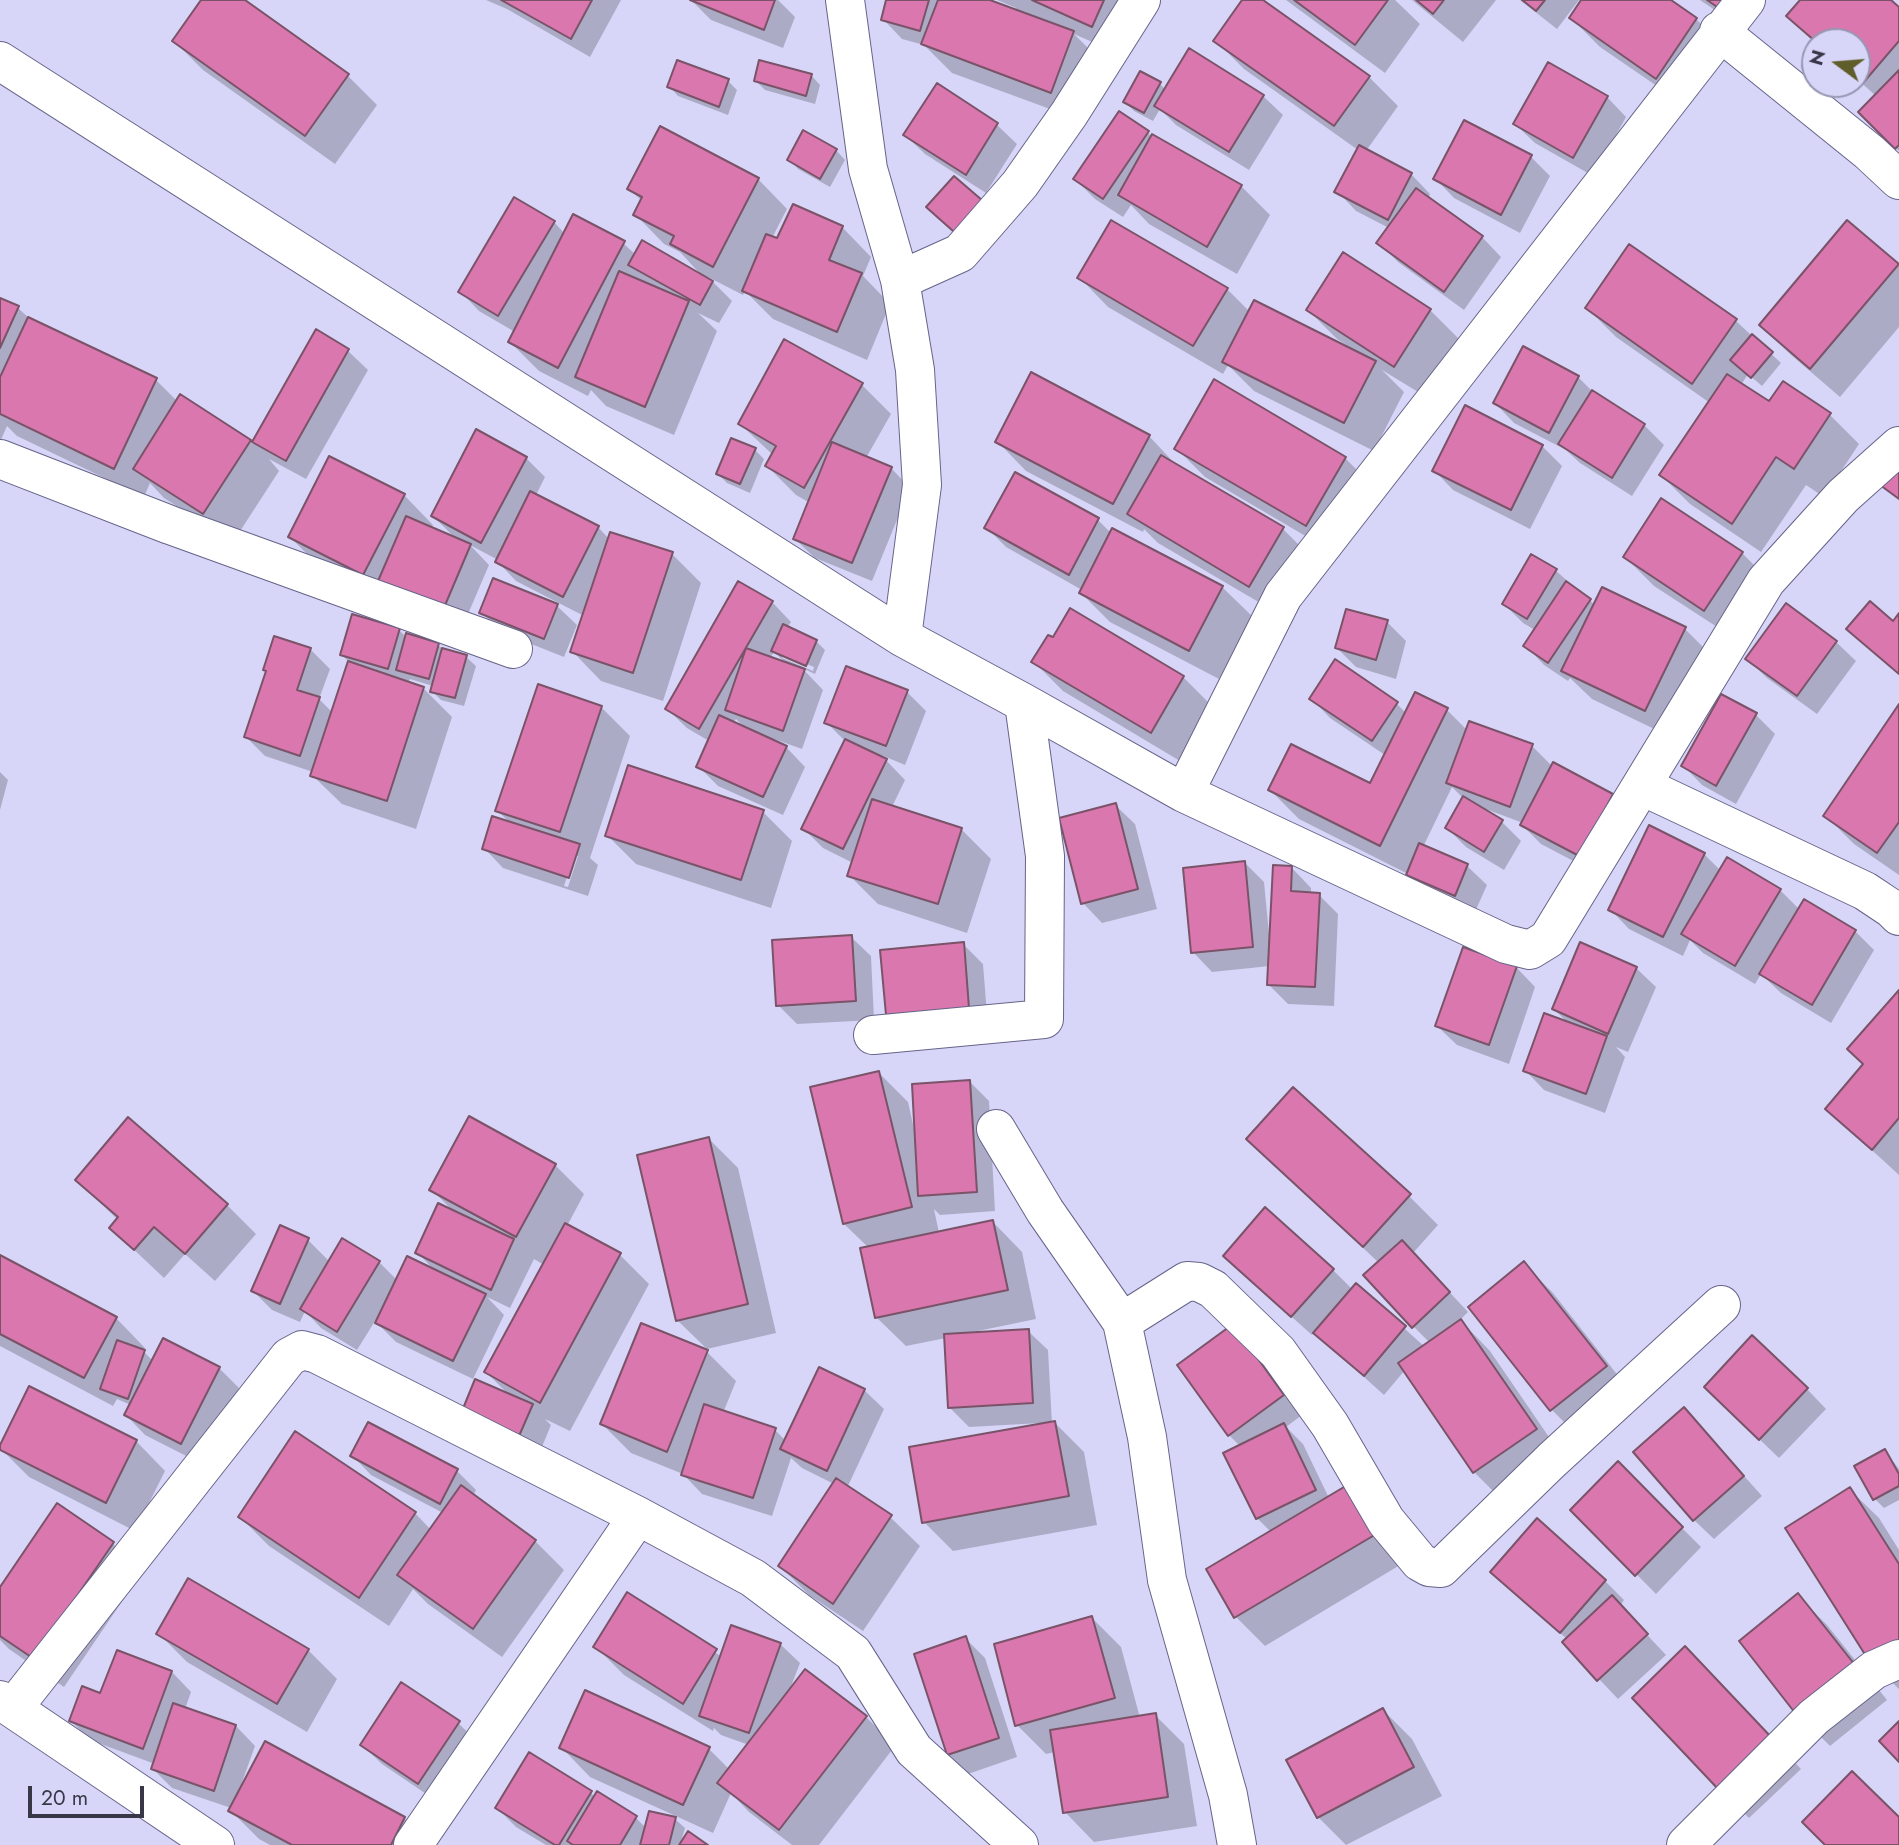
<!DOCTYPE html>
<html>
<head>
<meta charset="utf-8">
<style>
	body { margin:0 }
	#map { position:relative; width:1899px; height:1845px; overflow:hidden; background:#d7d6f8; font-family:Jost,sans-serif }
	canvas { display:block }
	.north { position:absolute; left:1801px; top:28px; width:70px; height:70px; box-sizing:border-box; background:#d7d6f8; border:2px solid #9796b2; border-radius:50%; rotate:286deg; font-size:19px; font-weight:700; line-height:28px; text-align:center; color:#383748 }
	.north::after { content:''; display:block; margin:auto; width:24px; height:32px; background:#5f5d2a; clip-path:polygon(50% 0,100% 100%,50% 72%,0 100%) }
	.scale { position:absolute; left:28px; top:1786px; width:116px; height:32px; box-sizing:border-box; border:4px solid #383748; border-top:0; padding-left:9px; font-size:21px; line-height:24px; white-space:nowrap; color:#383748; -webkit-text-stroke:5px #d7d6f8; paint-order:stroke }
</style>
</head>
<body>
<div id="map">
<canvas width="1899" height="1845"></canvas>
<div class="north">N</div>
<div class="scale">20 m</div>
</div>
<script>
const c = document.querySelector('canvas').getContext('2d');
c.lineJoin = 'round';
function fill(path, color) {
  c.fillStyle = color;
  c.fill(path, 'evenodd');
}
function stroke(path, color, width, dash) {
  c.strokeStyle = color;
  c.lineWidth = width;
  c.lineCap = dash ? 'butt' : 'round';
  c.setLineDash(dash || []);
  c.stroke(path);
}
const shadow = new Path2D(`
	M204,0H242L348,76L377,105L335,164L203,70L174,41Z
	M486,0H621L590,57L507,9Z
	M778,0L795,17L783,48L711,20L692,1Z
	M888,0H985L1015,11L1016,8L997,0H1145L1122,55L1074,34L1102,62L1080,120L952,73L924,45L902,39L883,19Z
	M1244,0H1260L1369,77L1398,106L1366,151L1411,174L1430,194L1428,199L1482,237L1501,257L1464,310L1398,262L1379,243L1389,228L1356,211L1337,191L1358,150L1244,69L1215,40Z
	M1286,0H1395L1420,24L1385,73Z
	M1412,0H1496L1463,42Z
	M1520,0H1579L1557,29Z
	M1583,0H1668L1696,19L1725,48L1686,106L1600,47L1571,18Z
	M1700,0H1758L1740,27Z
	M1802,0H1889L1899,9V151L1860,112L1876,96L1857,79V42L1815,43L1788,16Z
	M811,75L820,85L815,104L765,90L756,81Z
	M728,81L737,90L728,115L678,96L669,86Z
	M1160,84L1166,90L1263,96L1283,115L1249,170L1176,125L1160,109L1153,121L1134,111L1125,102Z
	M937,86L997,125L1017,144L986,193L925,154L905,135Z
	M1607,97L1626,117L1593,176L1535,143L1515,124Z
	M661,128L758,179L787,209L772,238L778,241L842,227L871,257L863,276L890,304L867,360L773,319L745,291L743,295L708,277L732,301L719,323L698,313L717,331L674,435L606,406L591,390L588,396L539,371L510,342L515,332L479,311L460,291L554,222L565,234L623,243L636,255L703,277L680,252L664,244L635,214L642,201L629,189Z
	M1147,132L1152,137L1241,186L1270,215L1237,274L1149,224L1131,205L1123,217L1095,199L1075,179Z
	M836,150L845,160L830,187L798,169L789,159Z
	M1531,157L1550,176L1520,233L1454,198L1435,178Z
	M1848,222L1899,266V327L1840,397L1790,354L1761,325Z
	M1630,246L1736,321L1781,363L1762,386L1748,374L1741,385L1769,404L1784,383L1830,415L1859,444L1824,497L1806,485L1761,552L1690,504L1661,475L1710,403L1616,337L1587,308Z
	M1079,277L1227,289L1250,312L1350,350L1351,348L1337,339L1308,310H1430L1459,339L1423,395L1382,370L1404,392L1374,451L1254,391L1228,365L1223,374L1108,307Z
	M0,300L18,308L30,319L156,380L178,402L181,397L253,444L316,332L348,351L368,370L306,479L269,459L279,471L233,542L164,498L150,483L144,497L17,436L7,426L0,442Z
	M1578,377L1595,394L1644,425L1664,445L1632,496L1580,463L1566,450L1514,423L1495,403Z
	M862,385L891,414L866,458L891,468L910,488L872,581L815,558L795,539L810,503L796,495L767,466L773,455L740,424Z
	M1149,436L1178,467L1283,529L1312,558L1279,614L1158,543L1144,529L1143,532L1026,471L997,441Z
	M1542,446L1562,466L1530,529L1453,490L1434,470Z
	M1176,448L1345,458L1374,487L1336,554L1205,477Z
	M755,450L764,459L750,493L727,483L718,474Z
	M526,458L545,477L536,495L598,527L609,539L672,554L701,583L663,701L601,681L572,651L584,616L516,581L497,561L498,560L470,545L489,565L462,628L319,566L290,537L404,495L433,525L430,529L457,540L433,516Z
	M1016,474L1098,520L1111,533L1113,530L1222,587L1252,616L1219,679L1110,622L1081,593L1082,590L1006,547L986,527Z
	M1742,553L1771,582L1734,638L1654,586L1625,557Z
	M1555,570L1595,605L1685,629L1714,658L1675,739L1592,699L1570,678L1568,681L1544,665L1525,645L1535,630L1523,623L1504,604Z
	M494,580L557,606L577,625L564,657L501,632L481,612Z
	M772,602L791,622L787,628L816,641L825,650L815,674L802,668L823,690L802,749L774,739L773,742L786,747L805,767L783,815L718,786L698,766L709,741L687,728L667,709ZM774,652L787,664L770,658ZM782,654L814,667L813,671L782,658ZM736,719L746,729L733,723Z
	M1786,605L1836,642L1856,661L1817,714L1767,678L1747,659Z
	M1387,622L1406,641L1396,679L1356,667L1337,648Z
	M399,630L407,638L438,645L444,650L466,657L476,666L464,706L441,700L432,691L433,686L410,679L408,683L423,688L452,717L416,829L342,804L312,775L313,772L265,756L246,737L310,649L330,669L319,699L333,713L349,662L342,655Z
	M1054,640L1183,677L1212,706L1180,761L1063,691L1034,662Z
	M1336,662L1397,704L1406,713L1447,710L1467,730L1532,746L1552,766L1553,764L1612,795L1632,815L1600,875L1541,844L1522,825L1523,823L1483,808L1482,810L1502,822L1521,841L1504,870L1466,847L1447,828L1464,799L1452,787L1423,847L1467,866L1487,885L1474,914L1428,894L1408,874L1299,819L1270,790L1370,786L1385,755L1330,718L1311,698Z
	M907,692L926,711L905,765L881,755L905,780L892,807L962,830L991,859L967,933L878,904L849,875L853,863L823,848L804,829L846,742L826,722Z
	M601,707L630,736L590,858L598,865L588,896L503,868L484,848L511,824L497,810ZM574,856H578L568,887L564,886Z
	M1899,707V875L1854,844L1825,815Z
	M1756,715L1775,734L1736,804L1702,785L1683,765Z
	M0,772L8,780L0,810Z
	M1115,805L1135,824L1157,909L1102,923L1083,903Z
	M763,812L792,841L771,908L636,864L607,835Z
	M1704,854L1721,871L1780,890L1799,909L1855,931L1874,950L1831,1023L1781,993L1761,974L1755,984L1703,953L1690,940L1683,956L1629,929L1610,909Z
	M1245,863L1264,882L1269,934H1271L1292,868L1311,888V894L1319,895L1338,914L1334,1006L1288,1004L1269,985L1270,966L1212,972L1193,952Z
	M851,937L871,956L874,1020L797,1024L778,1005Z
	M963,944L983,964L988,1027L907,1034Z
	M1516,967L1535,987L1509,1064L1457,1045L1437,1026Z
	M1636,968L1656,987L1628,1052L1616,1047L1625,1057L1605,1113L1544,1090L1525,1070L1569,1024L1554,1009Z
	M1899,992V1175L1827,1109L1865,1065Z
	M878,1072L908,1102L914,1129L970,1082L989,1101L995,1211L940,1215L934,1209L939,1233L993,1222L1022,1252L1036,1319L973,1332L974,1334L1028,1331L1048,1350L1052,1424L1055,1423L1084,1452L1097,1525L953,1551L924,1522L1041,1425V1423L969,1427L950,1408L946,1338L906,1346L876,1317L869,1248L844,1224Z
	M709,1139L738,1168L776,1333L707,1349L677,1320Z
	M1248,1139L1409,1196L1438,1225L1413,1253L1468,1312L1460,1320L1490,1351L1564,1459L1503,1501L1474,1472L1405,1370L1384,1395L1314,1332L1312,1335L1245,1275L1333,1270L1353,1290L1357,1286L1425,1347L1430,1343L1413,1326L1379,1263Z
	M555,1165L584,1194L567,1226L620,1255L649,1284L570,1431L545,1419L551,1425L539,1454L483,1430L509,1395L486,1372L544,1265L534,1259L510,1308L487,1297L504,1315L473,1379L396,1342L375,1321L357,1350L321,1328L305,1311L300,1322L272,1310L253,1291L281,1228L308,1240L330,1262H379L397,1280L435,1271L417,1252L453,1211L431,1189Z
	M77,1180L227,1205L256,1234L215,1281L185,1254L164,1278L111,1228L118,1220Z
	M0,1257L116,1318L145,1348L143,1351L153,1361L219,1368L239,1388L200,1463L145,1435L126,1415L131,1405L117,1399L113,1406L0,1346Z
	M1524,1264L1553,1293L1634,1396L1581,1439L1552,1410L1470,1307Z
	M1252,1345L1302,1415L1286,1427L1303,1444L1329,1498L1405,1562L1265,1646L1236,1617L1208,1570L1271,1532L1257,1518L1240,1446L1229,1435Z
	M707,1352L736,1381L723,1413L775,1430L786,1441L864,1390L884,1409L847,1488L890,1517L920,1546L863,1631L809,1595L780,1566L834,1484L802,1468L791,1458L772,1516L702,1494L683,1474L631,1453L602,1424Z
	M1807,1389L1826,1409L1779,1458L1725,1406Z
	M1684,1409L1762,1496L1714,1539L1694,1520Z
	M136,1441L165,1471L135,1531L29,1477L0,1448Z
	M1885,1451L1899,1469V1500L1884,1508L1875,1499Z
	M352,1455L457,1471L476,1490L473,1496L535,1541L564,1570L502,1657L428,1604L413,1589L389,1626L269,1546L240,1517L415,1513L431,1530L443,1513L371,1475Z
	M1618,1464L1701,1547L1656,1594L1573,1510Z
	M1849,1489L1879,1518L1899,1550V1689L1872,1663Z
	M112,1543L142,1572L64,1687L9,1649L0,1640V1590Z
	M1605,1581L1624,1600L1620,1606L1666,1655L1618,1699L1564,1642L1567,1639L1512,1591Z
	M628,1595L722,1657L780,1644L800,1663L790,1689L866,1717L895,1746L819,1845H792L749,1812L731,1793L713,1833L590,1777L561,1747L709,1749L730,1770L749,1745L721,1735L714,1728L713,1731L624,1675L595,1646Z
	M1798,1596L1827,1625L1887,1700L1830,1746L1801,1717Z
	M1092,1618L1121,1647L1140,1718L1155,1715L1184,1744L1197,1826L1094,1842L1065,1812L1055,1752L1046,1754L1017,1725Z
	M158,1633L308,1650L337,1679L307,1732L187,1662Z
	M965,1638L985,1658L1017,1757L968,1774L948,1754Z
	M118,1652L172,1672L191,1692L185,1709L236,1726L255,1746L241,1785H243L266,1744L404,1818L431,1845H270L259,1839L230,1810L231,1808L172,1788L153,1769L155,1764L90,1740L71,1721L101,1695Z
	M1714,1678L1801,1769L1749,1818L1720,1789Z
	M1383,1710L1412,1739L1442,1796L1346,1845L1318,1817Z
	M458,1723L478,1742L438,1802L382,1764L362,1745Z
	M591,1793L595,1797L598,1794L636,1818L646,1828L675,1819L685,1828L680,1845H546L516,1827L497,1808Z`);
const building = new Path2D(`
	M201,0H245L349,74L305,136L172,41Z
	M501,0H592L571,39Z
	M690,0H775L764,30Z
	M886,0H929L920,31L881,20Z
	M938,0H990L1074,31L1051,93L921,44Z
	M1032,0H1104L1092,27Z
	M1242,0H1263L1370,76L1334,126L1213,41Z
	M1294,0H1388L1355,45Z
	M1416,0H1444L1433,14Z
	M1522,0H1545L1536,11Z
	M1581,0H1671L1697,18L1656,79L1569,18Z
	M1707,0H1726L1720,9Z
	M1800,0H1891L1899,7V41L1863,83L1857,77V42H1816L1786,16Z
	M1189,48L1264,95L1229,152L1154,106Z
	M677,60L729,79L719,107L667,87Z
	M759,60L812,74L806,96L754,81Z
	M1548,62L1608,96L1573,158L1513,124Z
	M1899,70V145L1895,149L1858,112Z
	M1140,71L1161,82L1144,113L1123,102Z
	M937,83L998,123L966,175L903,135Z
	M1119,111L1149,131L1103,199L1073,179Z
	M1464,120L1532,155L1501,215L1433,179Z
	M660,126L759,178L713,267L670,244L674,236L633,215L642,197L627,189Z
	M803,130L837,149L820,179L787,160Z
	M1152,134L1242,185L1207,247L1118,195Z
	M1359,145L1412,173L1388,220L1334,192Z
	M954,176L990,207L962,239L926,207Z
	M1416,188L1483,236L1444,292L1376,243Z
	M514,197L555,221L498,316L458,292Z
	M793,204L843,226L829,260L862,273L837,332L742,291L766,234L777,238Z
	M573,214L625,241L558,368L508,342Z
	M1111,220L1228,288L1193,346L1077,278Z
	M1847,220L1899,264L1810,369L1759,325Z
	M642,240L713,281L700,305L628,265Z
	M1629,244L1737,319L1692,384L1585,308Z
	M1343,252L1431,309L1394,367L1306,310Z
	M619,271L689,301L645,407L575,377Z
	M0,298L19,306L0,348Z
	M1254,300L1376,361L1344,423L1222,362Z
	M28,317L157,378L114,469L0,414V377Z
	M316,329L349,349L286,461L252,442Z
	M1752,334L1773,352L1751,378L1730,360Z
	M784,339L863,383L804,488L765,466L776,446L738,424Z
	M1523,346L1579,376L1549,433L1493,403Z
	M1031,372L1150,435L1113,504L995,442Z
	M1727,374L1769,401L1783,381L1831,413L1794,469L1776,457L1732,524L1659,475Z
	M1214,379L1346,457L1306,526L1174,449Z
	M1592,390L1645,424L1612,478L1558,444Z
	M180,394L251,440L203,514L133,469Z
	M1465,405L1543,445L1511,510L1432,471Z
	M476,429L527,457L481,543L431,516Z
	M731,438L756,448L740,484L716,474Z
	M832,442L892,467L852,563L793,539Z
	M1161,455L1284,527L1249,587L1127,514Z
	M329,456L405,494L363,575L288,537Z
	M1899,459V499L1880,485Z
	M1015,472L1099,518L1069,575L984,528Z
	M530,491L599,526L563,597L495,562Z
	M1661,498L1743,552L1704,611L1623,557Z
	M406,516L471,544L443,610L378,581Z
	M1112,528L1223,586L1189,651L1079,593Z
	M610,532L673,552L633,673L570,652Z
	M1531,554L1557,569L1527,619L1502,604Z
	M493,578L558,604L544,639L479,613Z
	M738,581L773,601L699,729L665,709Z
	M1566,581L1591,599L1548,663L1523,646Z
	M1602,587L1686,627L1645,711L1561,671Z
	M1870,601L1893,621L1899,613V674L1846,629Z
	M1786,603L1837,641L1797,696L1745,659Z
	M1070,608L1184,676L1151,733L1031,662L1048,635L1053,637Z
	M1346,609L1388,620L1376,660L1335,648Z
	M352,614L400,628L388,669L340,655Z
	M783,624L817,640L806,666L771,651Z
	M406,633L439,643L429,679L396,670Z
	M274,636L311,648L297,690L320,697L300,756L244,737L266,671L263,670Z
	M442,648L467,655L455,698L430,692Z
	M746,648L805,669L783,731L725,710Z
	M1335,659L1398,702L1372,741L1309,699Z
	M348,661L424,687L387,801L310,776Z
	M846,666L908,690L886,746L824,723Z
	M538,684L602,706L560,832L495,811Z
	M1415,692L1448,708L1380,846L1268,790L1291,744L1370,783Z
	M1721,694L1757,713L1716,786L1681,766Z
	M1899,704V822L1877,853L1823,816Z
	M719,715L787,746L763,797L696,767Z
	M1469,721L1533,744L1510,807L1446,783Z
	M845,739L887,759L843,849L801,829Z
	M1553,762L1613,794L1581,857L1520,825Z
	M628,765L764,810L741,880L605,836Z
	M1463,796L1503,820L1484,852L1445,828Z
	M872,799L962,828L938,904L847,876Z
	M1116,803L1138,889L1081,904L1059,818Z
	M492,816L580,844L569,878L482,849Z
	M1649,825L1705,853L1663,937L1608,910Z
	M1419,843L1468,864L1455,896L1406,875Z
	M1727,857L1781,889L1735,966L1681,934Z
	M1245,861L1253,947L1191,953L1183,868Z
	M1273,865L1292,866L1291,891L1320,893L1315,987L1267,985Z
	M1804,899L1856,930L1812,1005L1759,974Z
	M852,935L856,1001L776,1006L772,940Z
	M964,942L969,1008L886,1015L880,950Z
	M1580,942L1637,967L1608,1034L1552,1009Z
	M1463,947L1517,966L1489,1045L1435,1026Z
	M1899,990V1118L1872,1150L1825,1109L1863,1064L1847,1049Z
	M1544,1013L1607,1036L1586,1094L1523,1071Z
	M879,1071L912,1207L843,1224L810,1087Z
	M970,1080L977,1192L918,1196L912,1084Z
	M1293,1087L1411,1194L1363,1247L1246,1139Z
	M469,1116L556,1164L516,1237L429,1190Z
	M128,1117L228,1204L185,1254L154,1227L134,1250L109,1228L118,1217L75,1180Z
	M709,1137L748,1304L676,1321L637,1155Z
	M438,1203L514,1239L491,1290L415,1253Z
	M1265,1207L1334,1269L1291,1317L1223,1256Z
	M993,1220L1008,1290L875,1318L860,1248Z
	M565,1223L621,1253L540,1403L484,1372Z
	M280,1225L309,1238L280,1304L251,1291Z
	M342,1238L380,1261L337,1332L300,1309Z
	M1402,1240L1450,1292L1412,1328L1363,1275Z
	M0,1255L117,1317L84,1378L0,1334Z
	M407,1256L486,1294L453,1361L375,1323Z
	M1524,1261L1607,1366L1550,1411L1468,1307Z
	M1356,1283L1406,1326L1364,1376L1313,1333Z
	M1461,1319L1537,1429L1473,1473L1398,1363Z
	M641,1323L708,1350L667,1452L600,1424Z
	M1233,1324L1284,1395L1228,1436L1177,1365Z
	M1029,1329L1033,1403L948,1408L944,1334Z
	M1752,1335L1808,1388L1759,1440L1704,1387Z
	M163,1338L220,1367L181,1444L124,1415Z
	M117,1340L145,1350L128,1399L100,1389Z
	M819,1367L865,1389L827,1471L780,1449Z
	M475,1379L533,1404L519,1436L462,1411Z
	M29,1386L137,1440L106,1503L0,1450V1445Z
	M704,1404L776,1428L753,1498L681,1475Z
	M1684,1407L1744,1476L1693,1521L1633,1452Z
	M1055,1421L1069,1496L922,1523L909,1447Z
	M368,1422L458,1469L440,1504L350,1456Z
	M1284,1423L1316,1490L1256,1519L1223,1453Z
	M295,1431L416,1512L359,1598L238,1517Z
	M1885,1449L1899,1474V1486L1873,1500L1854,1466Z
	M1618,1461L1683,1527L1635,1576L1570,1510Z
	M836,1478L892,1515L833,1604L778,1566Z
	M1349,1484L1378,1533L1234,1618L1206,1569Z
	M461,1485L536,1540L473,1629L397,1575Z
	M1850,1487L1899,1564V1646L1871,1664L1785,1528Z
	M57,1503L114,1542L34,1659L0,1636V1587Z
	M1537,1518L1606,1580L1560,1633L1490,1572Z
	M188,1578L309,1649L277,1704L156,1634Z
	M627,1592L717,1649L683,1704L593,1647Z
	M1798,1593L1859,1670L1799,1718L1739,1641Z
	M1612,1595L1648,1634L1597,1681L1562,1642Z
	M1092,1616L1115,1698L1015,1726L994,1644Z
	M731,1625L781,1643L749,1733L699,1716Z
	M966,1636L999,1738L947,1755L914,1654Z
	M1685,1646L1773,1739L1719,1790L1632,1698Z
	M117,1650L172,1671L143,1749L69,1721L82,1686L100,1693Z
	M805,1669L867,1716L779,1830L717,1783Z
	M401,1682L460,1721L418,1784L360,1745Z
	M585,1690L710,1747L683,1805L559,1748Z
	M173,1703L236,1725L214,1791L151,1769Z
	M1383,1708L1414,1767L1317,1818L1286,1760Z
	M1156,1713L1168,1797L1063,1813L1050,1730Z
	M1899,1721V1762L1879,1741Z
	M265,1741L405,1817L391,1845H292L228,1811Z
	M529,1752L592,1791L559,1845H555L495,1808Z
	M1852,1771L1899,1817V1845H1825L1802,1822Z
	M597,1791L637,1816L620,1845H573L567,1841Z
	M649,1811L676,1817L669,1845H640Z
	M688,1831L708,1845H679Z`);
const minor = new Path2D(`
	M845,0L868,169L900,280L915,370L922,485L902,637
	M1719,31L1869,152L1899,180
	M0,61L902,637L1024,703L1184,793L1506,944L1530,950L1548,939L1766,581L1843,496L1899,446
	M900,280L960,253L1020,184L1069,114L1141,0
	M0,459L170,525L513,649
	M1642,786L1865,891L1892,909L1899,916
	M1184,793L1283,596L1746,0
	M873,1035L1044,1019L1045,856L1024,703
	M996,1129L1045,1211L1122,1322L1147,1437L1167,1580L1228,1795L1237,1845
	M1122,1322L1187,1281L1199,1282L1213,1289L1278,1352L1330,1425L1386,1521L1420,1562L1429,1567L1441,1568L1552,1460L1721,1305
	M0,1700L215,1845
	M13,1708L289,1357L302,1350L317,1354L638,1516L753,1578L853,1653L914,1750L1019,1845
	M413,1845L638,1516
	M1686,1845L1814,1717L1874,1670L1899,1659`);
fill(shadow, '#0003');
fill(building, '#d977ae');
stroke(building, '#7a5368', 2);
stroke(minor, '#666489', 40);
stroke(minor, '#fff', 38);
</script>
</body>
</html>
